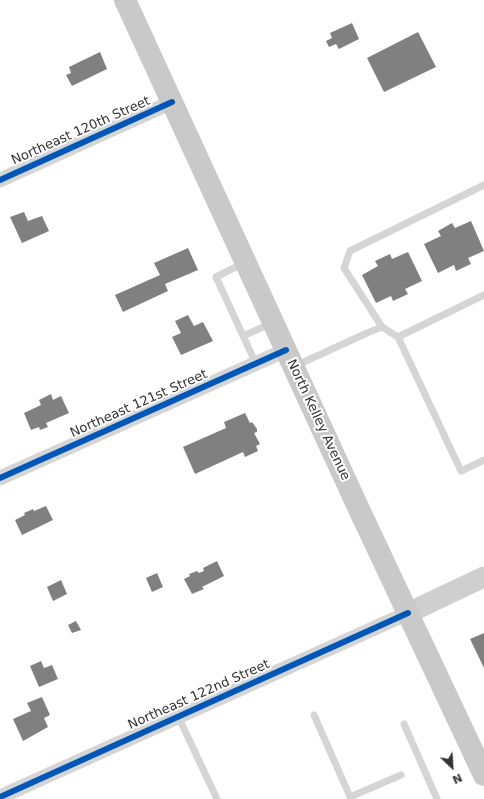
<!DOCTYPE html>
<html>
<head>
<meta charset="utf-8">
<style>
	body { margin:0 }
	#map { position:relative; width:484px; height:799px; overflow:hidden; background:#fff; font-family:"DejaVu Sans",sans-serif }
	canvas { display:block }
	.north { position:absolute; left:432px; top:747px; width:40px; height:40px; -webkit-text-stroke:3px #fff; paint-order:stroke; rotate:155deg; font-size:11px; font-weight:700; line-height:16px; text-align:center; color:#313131 }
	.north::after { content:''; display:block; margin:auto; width:14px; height:18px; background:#313131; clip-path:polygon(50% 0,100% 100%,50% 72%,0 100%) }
</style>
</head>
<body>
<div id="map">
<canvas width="484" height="799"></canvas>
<div class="north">N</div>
</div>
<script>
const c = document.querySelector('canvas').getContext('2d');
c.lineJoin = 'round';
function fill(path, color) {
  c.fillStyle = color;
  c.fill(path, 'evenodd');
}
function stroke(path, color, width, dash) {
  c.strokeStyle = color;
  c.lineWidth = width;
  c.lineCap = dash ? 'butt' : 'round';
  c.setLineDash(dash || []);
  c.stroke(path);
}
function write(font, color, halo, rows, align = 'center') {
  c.font = font + ' "DejaVu Sans",sans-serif';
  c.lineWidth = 4;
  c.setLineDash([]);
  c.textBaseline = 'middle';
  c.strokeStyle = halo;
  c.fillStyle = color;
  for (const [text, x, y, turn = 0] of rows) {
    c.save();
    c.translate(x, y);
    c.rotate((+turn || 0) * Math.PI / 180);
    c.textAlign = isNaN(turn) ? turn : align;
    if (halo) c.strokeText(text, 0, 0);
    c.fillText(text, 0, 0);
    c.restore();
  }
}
const building = new Path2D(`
	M352,23L359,39L339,49L336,44L329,47L326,41L332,38L330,33Z
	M418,32L436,67L384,92L367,58Z
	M100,52L107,69L72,86L66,75L71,73L69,67Z
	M24,212L28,221L42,216L49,231L22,243L10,217Z
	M471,221L484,251L468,258L471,264L456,271L454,265L438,273L424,244L441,236L438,231L452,223L455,228Z
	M188,248L198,270L165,284L168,291L123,312L115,295L160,275L154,263Z
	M408,252L422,281L405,289L408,294L393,301L391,296L376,303L362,275L378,266L375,261L390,254L392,259Z
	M188,315L194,326L203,322L213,341L181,355L172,337L181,333L175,321Z
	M51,394L53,400L61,396L69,413L46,423L48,427L40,430L39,427L31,430L24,413L41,405L39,400Z
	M245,413L250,423L252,422L257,429V432L254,433L260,444L256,446L258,451L245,457L243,452L195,474L183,447L226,428L224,422Z
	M46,506L53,520L22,535L15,520L25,515L24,513L33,509L34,511Z
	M217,561L224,576L202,587L204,589L192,594L184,579L190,576L189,574L197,571L199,573L204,571L203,568Z
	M157,573L163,587L152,592L146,578Z
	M61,580L67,594L53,601L47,587Z
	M76,621L81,630L72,633L68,625Z
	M484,633V668L470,639Z
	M41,661L44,668L52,665L58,679L39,687L30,666Z
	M42,697L50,715L44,718L48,727L23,741L13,719L31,711L27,703Z`);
const lane = new Path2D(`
	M244,263L216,277L256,364
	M382,327L344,268L350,251L484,185
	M243,336L272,323
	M398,337L461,471L484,460
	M295,366L367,333L382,327L398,337L484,295
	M314,715L351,799
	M178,716L217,799
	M404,724L437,799
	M350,797L401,775`);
const street = new Path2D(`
	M0,180L172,102
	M0,478L286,350
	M0,797L408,613`);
const secondary = new Path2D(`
	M408,613L484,577`);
const primary = new Path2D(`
	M125,0L357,505L484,775`);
const cycleway = new Path2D(`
	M0,180L172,102
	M0,478L286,350
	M0,797L408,613`);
const streetNames = [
	["Northeast 120th Street",81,131,-24],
	["Northeast 121st Street",139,404,-24],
	["North Kelley Avenue",318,420,65],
	["Northeast 122nd Street",199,695,-24]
];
fill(building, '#808080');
stroke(lane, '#d5d5d5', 7);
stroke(street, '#d5d5d5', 15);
stroke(secondary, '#cfcfcf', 21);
stroke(primary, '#c9c9c9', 22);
stroke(cycleway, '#0057b8', 6);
write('13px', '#313131', '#fff', streetNames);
</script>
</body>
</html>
